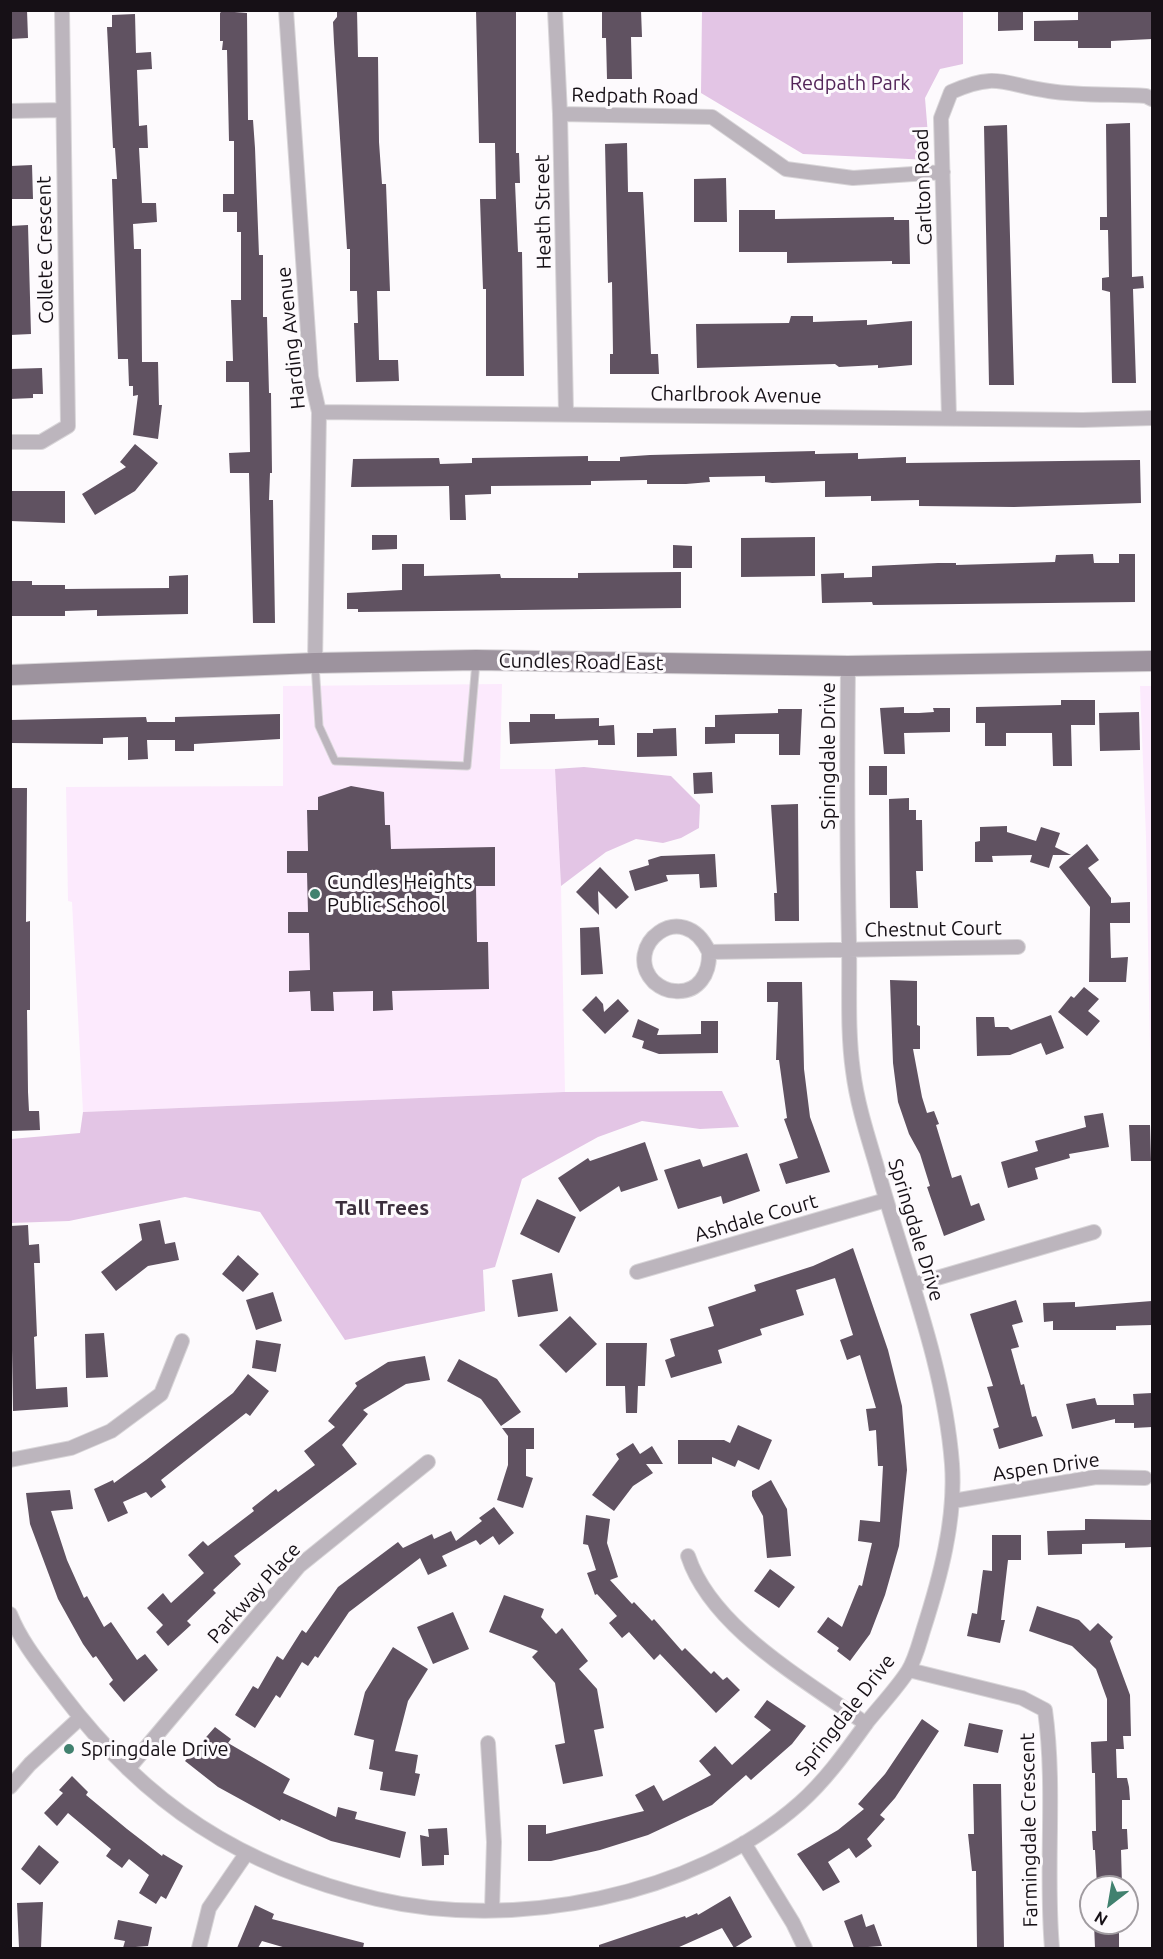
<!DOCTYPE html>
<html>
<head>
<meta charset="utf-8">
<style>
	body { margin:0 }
	#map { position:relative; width:1163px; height:1959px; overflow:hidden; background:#fdfafd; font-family:Ubuntu,sans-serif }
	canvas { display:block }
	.frame { position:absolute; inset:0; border:12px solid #161016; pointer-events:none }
	.north { position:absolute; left:1079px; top:1875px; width:60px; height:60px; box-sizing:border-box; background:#fdfafd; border:2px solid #a19ca1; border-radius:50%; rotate:211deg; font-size:16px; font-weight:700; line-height:24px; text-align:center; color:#161016 }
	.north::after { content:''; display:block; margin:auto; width:21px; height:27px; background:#41816f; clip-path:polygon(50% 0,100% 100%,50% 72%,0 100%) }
</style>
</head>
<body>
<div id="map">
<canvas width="1163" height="1959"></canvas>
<div class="frame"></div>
<div class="north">N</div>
</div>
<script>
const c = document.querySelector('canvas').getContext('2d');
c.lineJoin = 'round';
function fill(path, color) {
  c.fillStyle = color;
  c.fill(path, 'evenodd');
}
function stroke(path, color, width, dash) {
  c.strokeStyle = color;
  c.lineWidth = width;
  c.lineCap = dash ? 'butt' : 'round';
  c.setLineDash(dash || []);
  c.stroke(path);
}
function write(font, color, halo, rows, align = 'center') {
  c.font = font + ' Ubuntu,sans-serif';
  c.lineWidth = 6;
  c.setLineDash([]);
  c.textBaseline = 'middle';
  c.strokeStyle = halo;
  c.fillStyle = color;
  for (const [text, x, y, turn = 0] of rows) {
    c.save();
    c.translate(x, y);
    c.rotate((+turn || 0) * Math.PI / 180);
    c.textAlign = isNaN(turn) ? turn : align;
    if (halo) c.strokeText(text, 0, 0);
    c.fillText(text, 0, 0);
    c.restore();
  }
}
const built = new Path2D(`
	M502,684L500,769H555L561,886L565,1092L83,1112L72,902L68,901L66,787L283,786V686Z
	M1140,686H1152V1157L1146,837Z`);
const green = new Path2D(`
	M702,11H963V64L940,69L925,98L930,160L803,154L701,93Z
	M584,767L671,776L700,805L699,828L681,838L663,843L636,839L606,852L561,886L555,769Z
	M722,1091L739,1127L700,1129L642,1121L598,1137L522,1179L495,1267L483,1270L485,1311L345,1340L260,1212L185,1197L69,1221L11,1223V1139L80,1133L83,1112L564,1092Z`);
const building = new Path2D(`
	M10,10H27L28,38L10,39Z
	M337,10H357L358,57H378L379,142L382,184H386L390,291H377L379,360H398L399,381L356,382L354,323H358L357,291H350V249H347L334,43L333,22L337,17Z
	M476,10H516V153H519L520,183H515L518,252H522L524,376H486V289H483L480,199H496L495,143H479Z
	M602,10H641L642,37H631L632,79H607L606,38H602Z
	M998,10H1023V30L998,31Z
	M1078,10H1152V39L1111,41V48H1078V41H1034V21L1078,20Z
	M222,11L247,13L248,120H253L255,148L259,255H263V317H267L269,393H271L272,473H270L269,500H273L275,623H253L249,473H230L229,453L250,452L249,382H226V361H233L231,300H241V232H237V212H223V194H234V141H229L227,50H222L223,41H220V13Z
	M135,14L136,53L151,52L152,69L137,70L139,126L147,125L148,148H139L142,203H156L157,222L133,224L134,249H141L142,362H158L159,405H162L158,439L133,435L138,395L133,396V386H129L128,359H118L112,179H117L115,148H113L107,27H112V15Z
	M1130,123L1132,277L1143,276L1144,288L1133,289L1136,383H1112L1110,292L1102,290V278L1109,277L1108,230H1100V217H1107L1106,124Z
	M1007,125L1014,385H989L984,126Z
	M627,143L628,192H643L651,354H658L659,374H610V354H613L612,282L608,283L605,144Z
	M32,165L33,199H10V166Z
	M726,178L727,222H694V179Z
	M739,210H775V219L894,217V220H909L910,264H892V261L787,263V252H739Z
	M28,225L31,334L10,335V226Z
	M791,316H813V322L867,320V325L912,321V365L878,368V365L839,367L835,364L697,368L696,324L789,323Z
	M42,368L43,394H33V398L10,399V369Z
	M135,444L158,463L135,491L95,515L82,494L126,467L120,462Z
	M815,451V454L858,453V459L906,457V463L1140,460L1141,503L1014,507L919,506V500L871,501V496L825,497V481L772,483L765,482V476L709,477L710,482L686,484H647V480L591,481V485L491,486V494L465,495L466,520H450L449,486L351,487L353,459L439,458L440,464L472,463V458L588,456V461H620V457L650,455Z
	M10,491H65V523L10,521Z
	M372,535H397V549L372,550Z
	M815,537V576L741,577V538Z
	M673,545L692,546V568H673Z
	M1093,554L1094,563H1119V554H1135V602L873,605L872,602L822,603L821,574L844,573V578L872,577V566L938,563H956V565L1055,562L1056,555Z
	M402,564H424V576L500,574L501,578H578V573L681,572V608L358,612V609H347V593L402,590Z
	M188,575V614L97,616V610L65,611V616H10V581H32V585H65V589L169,588V576Z
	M1061,700H1095V725H1071L1072,766H1053L1052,733H1006V746H985V723H976V707L1061,705Z
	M904,707V713H919L934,712L933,708H950V732L904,733L905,754H884L880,708Z
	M778,709H802L800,755H779V734H735V743L705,744V727H715V715L778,713Z
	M1139,712L1140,750L1100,751L1099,713Z
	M280,714V739L194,744V751H175V740H147L148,759L128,760V737L103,738V744L10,743V720L146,717L147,722H175V717Z
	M530,714H555V719L599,718V726L614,725L615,745H598V740L510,744L509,722H530Z
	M676,728L677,756L637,757V733H653V729Z
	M869,766H887V795H869Z
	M712,772L713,793L694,794L693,773Z
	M351,786L384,792L385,825H390L391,849L495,847V886H476L477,942H488L489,989L392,991L393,1010L373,1011V991L333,992L334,1011H311L310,991L289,992V971L310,970L309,933H288V912H308L307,873H287V851H308L307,810H318V797Z
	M10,788H27L26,922L30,921V1010H27L28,1092L29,1111H39L40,1130L10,1131Z
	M909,798V810H916V820H922L923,871H916L918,908H890L889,799Z
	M798,804L799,921H775L774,893H777L771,805Z
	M1007,826V832L1036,841L1041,827L1060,833L1055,847L1071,855H1053L1049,868L1030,862L1032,855L992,856L993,862H975V842L980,841V827Z
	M1087,844L1099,860L1088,868L1111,898V903L1130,902V923H1110L1111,958L1128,957L1126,982H1089L1090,907L1059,867Z
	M715,854L717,887L700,888L699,874L666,875L668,881L635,891L629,871L649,865L648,860L661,856Z
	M600,867L629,897L616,909L598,891L599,915L576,892Z
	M599,927L603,974L581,975L580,928Z
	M890,980L917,981V1025L920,1026V1049H913L922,1097L927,1113L934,1111L939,1124L936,1125L952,1178L961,1175L971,1206L979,1203L985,1220L944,1236L927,1187L930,1186L920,1154L909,1134L898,1102L893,1063Z
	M767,982H802L804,1069L810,1117L830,1172L786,1184L779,1164L798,1158L784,1119L787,1118L779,1060H776L778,1002H767Z
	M1084,987L1099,999L1088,1011L1100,1021L1087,1036L1058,1012L1071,996L1074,998Z
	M596,996L603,1004L604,1012L618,999L629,1011L605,1034L582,1010Z
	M1051,1015L1064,1048L1046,1055L1041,1043L1010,1055L977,1056L976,1017H994L995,1027H1008L1011,1030Z
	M638,1019L659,1029L657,1035L701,1034V1021H718V1053L659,1054L642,1048L644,1041L632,1037Z
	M1103,1113L1109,1147L1069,1154L1070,1158L1035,1168L1038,1179L1008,1188L1001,1162L1038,1151L1035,1141L1086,1127L1084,1116Z
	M1129,1125H1150L1151,1161H1131Z
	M645,1142L658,1180L621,1192L619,1186L580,1212L558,1178L588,1158L590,1161Z
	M747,1153L760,1191L723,1204L721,1196L678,1209L664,1170L700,1159L703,1167Z
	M537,1199L576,1217L559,1253L520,1234Z
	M160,1220L165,1244L175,1242L179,1260L148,1266L116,1291L101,1272L142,1240L139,1224Z
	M28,1225L29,1245L39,1244L40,1263H34L37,1336L34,1337L36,1389L67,1387L68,1407L13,1411L10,1226Z
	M853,1248L888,1350L902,1406L907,1470L899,1546L885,1595L870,1634L850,1661L837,1651L839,1648L817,1632L828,1617L842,1627L859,1585L862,1586L872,1543L858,1541L860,1520L880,1522L883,1466H878L876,1430L869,1431L866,1409L876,1408L860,1355L847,1360L840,1340L853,1335L835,1278L796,1290L804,1315L760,1329L762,1335L718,1350L722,1363L671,1378L665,1360L675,1356L670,1339L714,1326L708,1307L756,1291L754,1285L813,1266Z
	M238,1255L259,1274L243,1292L222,1274Z
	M552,1273L558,1311L518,1317L512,1280Z
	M273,1292L282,1321L256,1330L246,1300Z
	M1016,1300L1023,1322L1012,1325L1019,1347L1011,1349L1021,1385L1024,1384L1032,1417L1036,1416L1043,1436L999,1449L993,1429L999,1427L987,1387L993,1386L970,1314Z
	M1152,1301V1325L1116,1326V1330H1053V1321L1044,1322L1043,1303L1075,1302V1307Z
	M570,1316L597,1344L566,1373L539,1345Z
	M104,1333L108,1377L86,1378L85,1334Z
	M256,1340L281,1344L276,1372L252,1368Z
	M606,1343H647L645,1386H638L637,1413H626L625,1386H606Z
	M425,1356L430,1380L406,1384L363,1410L368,1414L342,1445L357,1464L234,1556L241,1564L213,1590L216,1593L187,1621L191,1625L168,1646L156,1632L163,1625L147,1608L163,1593L171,1603L204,1573L188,1555L203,1541L208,1546L254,1511L252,1508L276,1489L278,1492L315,1465L304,1451L335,1427L328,1421L357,1386L355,1383L388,1362Z
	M459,1359L497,1379L521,1412L501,1426L481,1399L447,1381Z
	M248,1374L269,1391L250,1416L246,1413L161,1480L166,1487L151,1498L146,1492L123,1502L128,1513L108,1522L94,1489L113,1480L114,1483L146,1460L233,1393Z
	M1152,1393V1427L1134,1428V1423H1115V1419L1072,1429L1066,1404L1095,1398L1097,1405H1134L1133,1394Z
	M738,1425L772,1440L759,1470L738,1460L735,1467L712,1457V1464H678V1440H724L730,1443Z
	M502,1428H534V1449H526V1476L533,1478L523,1508L497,1500L508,1465V1436Z
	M633,1443L640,1454L652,1446L663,1464H646L653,1473L633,1486L614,1511L592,1495L619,1459L616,1454Z
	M771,1480L787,1509L791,1556L767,1558L763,1516L752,1496V1491Z
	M70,1490L73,1509L51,1511L67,1560L84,1598L87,1596L104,1627L111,1622L137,1660L145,1654L158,1670L124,1702L109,1684L113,1680L96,1656L93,1658L83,1644L58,1599L30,1524L26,1493Z
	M494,1507L514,1533L499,1545L493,1536L480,1545L476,1540L442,1556L447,1566L428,1575L420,1558L349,1612L318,1658L315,1656L308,1666L302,1662L280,1698L276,1695L255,1728L235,1715L253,1686L258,1689L277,1656L283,1660L302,1630L306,1633L338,1587L398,1542L403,1548L432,1534L434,1539L451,1531L456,1541L482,1521L479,1518Z
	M586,1515L610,1519L607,1543L618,1577L610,1580L632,1604L634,1602L652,1621L654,1619L682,1651L685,1648L711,1674L714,1671L723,1680L727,1677L740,1690L716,1713L660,1654L654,1660L629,1632L622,1638L609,1623L617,1616L597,1594L595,1595L587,1573L596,1570L588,1545L583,1544Z
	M1085,1519L1152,1520V1547L1125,1548V1543L1082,1544V1554L1048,1555L1047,1531L1085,1530Z
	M992,1535H1021V1560H1008L1001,1620H1005L1000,1643L967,1636L972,1613L977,1614L983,1570L992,1571Z
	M770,1569L795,1587L779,1608L754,1591Z
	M504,1595L544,1609L541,1617L556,1634L562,1628L588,1661L579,1669L597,1689L604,1728L594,1730L603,1776L563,1784L555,1745L565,1743L555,1683L532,1657L538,1651L489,1632Z
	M1037,1606L1079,1620L1090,1631L1098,1623L1113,1637L1110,1641L1130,1695L1131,1736H1123L1124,1749H1116L1117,1778H1127L1129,1787L1130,1800H1122V1829H1127L1128,1849L1121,1850L1122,1885L1097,1886L1095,1850H1093L1092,1831H1096L1095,1773H1092L1091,1742L1107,1741V1699L1096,1669L1072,1646L1029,1631Z
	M453,1612L469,1649L433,1664L417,1627Z
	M393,1647L428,1669L408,1701L395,1751L418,1755L415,1773L420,1774L415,1796L380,1790L383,1772L369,1769L374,1740L354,1735L365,1692Z
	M767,1700L806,1726L792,1744L751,1780L746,1775L712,1805L648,1835L600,1850L551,1861H528V1825H546V1834L644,1811L635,1795L654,1785L663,1801L711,1775L699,1761L715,1746L732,1765L771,1730L754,1717Z
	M922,1719L939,1731L895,1798L880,1815L885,1819L867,1839L872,1846L856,1858L849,1848L828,1862L840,1882L823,1891L797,1854L838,1830L864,1809L858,1804L885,1774Z
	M969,1723L1003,1730L998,1753L964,1746Z
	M215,1727L231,1739L228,1743L290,1779L283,1793L336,1817L338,1807L357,1812L355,1819L406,1832L400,1858L331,1841L281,1819L280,1821L218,1787L185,1761Z
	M72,1776L88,1792L86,1795L127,1829L162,1856L163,1854L183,1866L166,1899L161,1896L156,1904L139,1893L149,1875L129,1859L122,1868L106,1856L111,1849L68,1813L57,1826L44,1813L63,1793L59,1790Z
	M973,1784H1001L1004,1948H977L976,1871H972L968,1834H974Z
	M447,1828L449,1855H444V1865L422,1866L420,1835L429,1837L428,1829Z
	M39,1845L59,1862L40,1885L21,1869Z
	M730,1896L752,1937L734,1948L722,1928L677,1948H599V1945L685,1916L686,1918L697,1913L698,1915Z
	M43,1902L41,1948H19L17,1903Z
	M255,1905L274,1914L272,1919L364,1943L363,1948H286L262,1941L258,1948H237Z
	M862,1914L866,1927L874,1924L882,1946L854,1948L844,1921Z
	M118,1920L152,1927L148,1946L123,1948L125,1941L114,1939Z
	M1094,1923H1119V1948H1095Z`);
const lane = new Path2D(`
	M315,664L319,726L335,761L467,766L476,662`);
const street = new Path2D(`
	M286,10L311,377L319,412L315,663
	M555,10L560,114L566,412
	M10,111L62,110
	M560,114L712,117L786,169L853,178L943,172
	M319,412L1083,420L1152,418
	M949,418L941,118L951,92C998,71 1004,85 1049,91C1081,96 1115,94 1146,96L1152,99
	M10,442H41L68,426L62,10
	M709,952C683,895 620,947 654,982C660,987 667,991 675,991C699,993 710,973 709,952L1018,947
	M637,1272L886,1200
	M913,1285L1094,1232
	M10,1460L71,1448L111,1431L161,1394L182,1341
	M953,1501L1096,1477L1145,1478
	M688,1556C712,1629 806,1680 866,1724
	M10,1614C22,1644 43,1668 62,1694C146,1805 241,1867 377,1899C513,1931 694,1897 800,1803C827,1779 847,1750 868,1721C881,1705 897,1688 908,1671C915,1660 919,1644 923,1631C940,1578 956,1520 952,1464C944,1361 903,1263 876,1164C867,1134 857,1103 853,1071C847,1029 850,985 849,943C847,851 847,758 848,666
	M909,1670L1022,1698L1045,1710C1056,1789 1045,1869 1052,1948
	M488,1743L494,1842L492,1910
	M128,1769L299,1566L428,1462
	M10,1787L30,1764L80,1718
	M744,1843L793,1923L805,1948
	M199,1948L209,1908L246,1854`);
const secondary = new Path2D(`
	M10,675L315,663L476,660L848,666L1152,661`);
const markers = [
	[315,894,6,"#41816f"],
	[69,1749,6,"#41816f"]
];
const parkNames = [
	["Redpath Park",850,83]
];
const streetNames = [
	["Redpath Road",635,96,1],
	["Carlton Road",923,187,-92],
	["Heath Street",543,212,-91],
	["Collete Crescent",45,250,-91],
	["Harding Avenue",291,338,-96],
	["Charlbrook Avenue",736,395,1],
	["Cundles Road East",581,662,1],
	["Springdale Drive",828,756,-90],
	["Chestnut Court",933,929,-1],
	["Ashdale Court",756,1218,-16],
	["Springdale Drive",916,1230,73],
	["Aspen Drive",1046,1467,-8],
	["Parkway Place",254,1593,-48],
	["Springdale Drive",845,1715,-52],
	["Farmingdale Crescent",1029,1830,-91]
];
const poiNames = [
	["Cundles Heights",327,882],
	["Public School",327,905],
	["Springdale Drive",81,1749]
];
const neighbourhoodNames = [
	["Tall Trees",382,1208]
];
fill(built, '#fceafd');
fill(green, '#e3c5e5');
fill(building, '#605261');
stroke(lane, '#d8d5d8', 9);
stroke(street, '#d8d5d8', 16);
stroke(secondary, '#d8d5d8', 22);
stroke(lane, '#bcb5bd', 7);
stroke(street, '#bcb5bd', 14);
stroke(secondary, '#9d939e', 20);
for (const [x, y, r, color] of markers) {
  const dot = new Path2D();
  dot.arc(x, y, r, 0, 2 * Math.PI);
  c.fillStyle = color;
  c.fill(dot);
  stroke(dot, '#fdfafd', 2);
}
write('20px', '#532459', '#fdfafd', parkNames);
write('20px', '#161016', '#fdfafd', streetNames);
write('20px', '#161016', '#fdfafd', poiNames, 'left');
write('bold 21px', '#3c2f3d', '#fdfafd', neighbourhoodNames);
</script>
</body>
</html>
